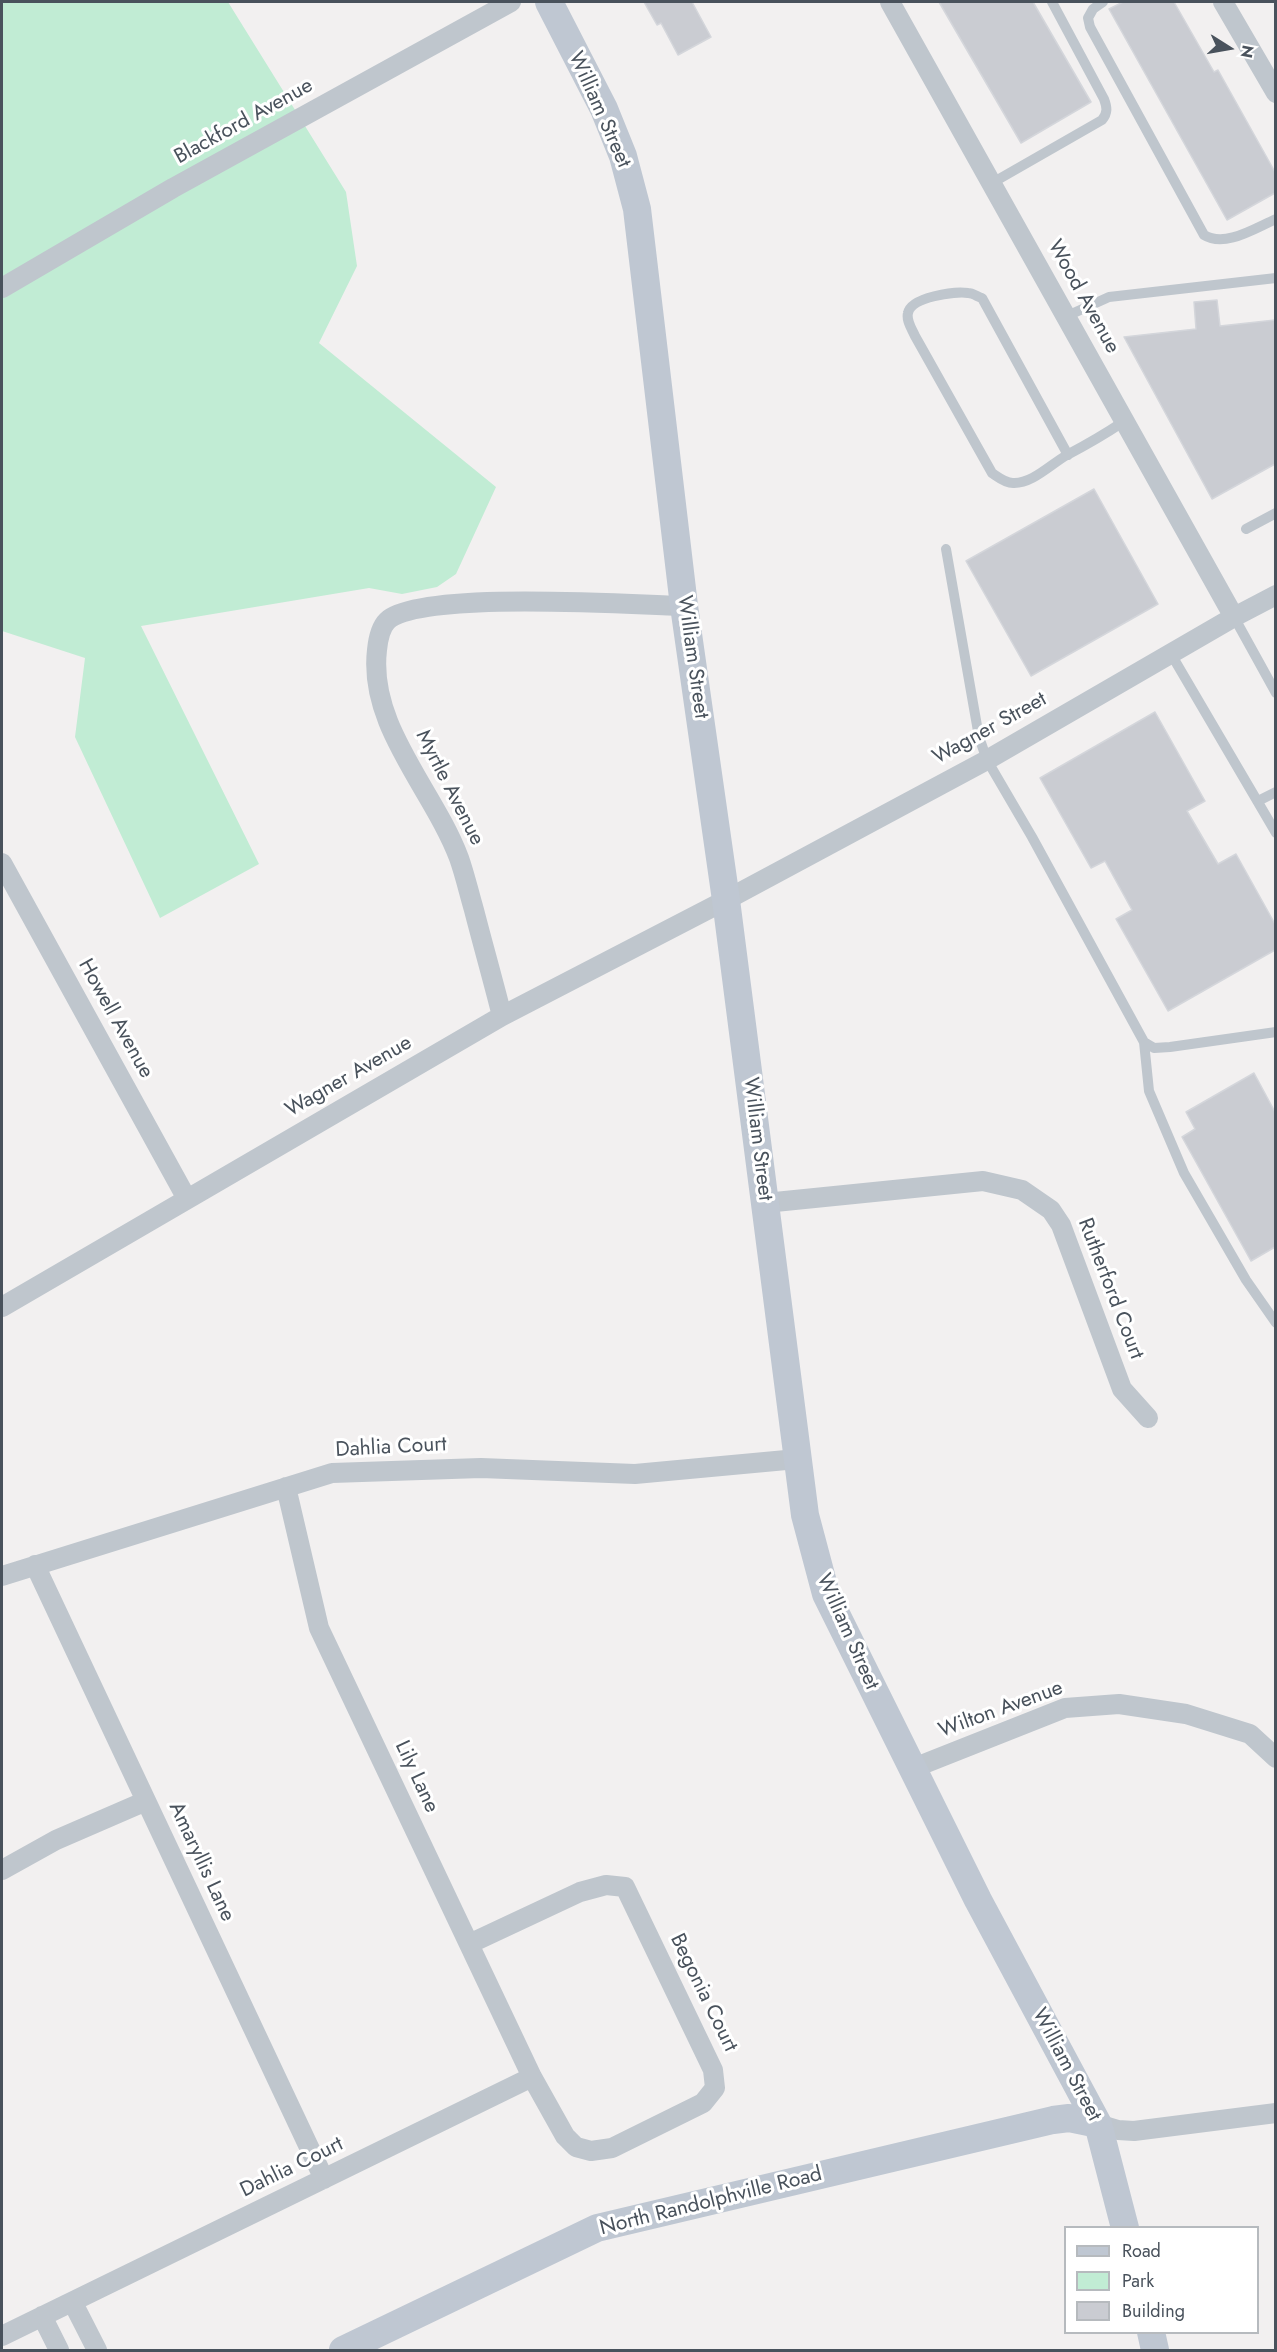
<!DOCTYPE html>
<html>
<head>
<meta charset="utf-8">
<style>
	body { margin:0 }
	#map { position:relative; width:1277px; height:2352px; overflow:hidden; background:#f2f0f0; font-family:Jost,sans-serif }
	canvas { display:block }
	.frame { position:absolute; inset:0; border:3px solid #49525c; pointer-events:none }
	.legend { position:absolute; left:1064px; top:2226px; width:195px; height:108px; box-sizing:border-box; background:#fff; border:2px solid #b6babe; margin:0; padding:8px 10px; list-style:none; font-size:18px; color:#49525c }
	.legend li { display:flex; align-items:center; gap:12px; height:30px }
	.legend b { width:30px; border:2px solid #b6babe }
	.north { position:absolute; left:1199px; top:18px; width:60px; height:60px; -webkit-text-stroke:4px #fff; paint-order:stroke; rotate:101deg; font-size:16px; font-weight:700; line-height:24px; text-align:center; color:#49525c }
	.north::after { content:''; display:block; margin:auto; width:21px; height:27px; background:#49525c; clip-path:polygon(50% 0,100% 100%,50% 72%,0 100%) }
</style>
</head>
<body>
<div id="map">
<canvas width="1277" height="2352"></canvas>
<div class="frame"></div>
<ul class="legend">
<li><b style="height:8px;background:#bfc7d2"></b>Road</li>
<li><b style="height:16px;background:#c1ecd4"></b>Park</li>
<li><b style="height:16px;background:#caccd2"></b>Building</li>
</ul>
<div class="north">N</div>
</div>
<script>
const c = document.querySelector('canvas').getContext('2d');
c.lineJoin = 'round';
function fill(path, color) {
  c.fillStyle = color;
  c.fill(path, 'evenodd');
}
function stroke(path, color, width, dash) {
  c.strokeStyle = color;
  c.lineWidth = width;
  c.lineCap = dash ? 'butt' : 'round';
  c.setLineDash(dash || []);
  c.stroke(path);
}
function write(font, color, halo, rows, align = 'center') {
  c.font = font + ' Jost,sans-serif';
  c.lineWidth = 6;
  c.setLineDash([]);
  c.textBaseline = 'middle';
  c.strokeStyle = halo;
  c.fillStyle = color;
  for (const [text, x, y, turn = 0] of rows) {
    c.save();
    c.translate(x, y);
    c.rotate((+turn || 0) * Math.PI / 180);
    c.textAlign = isNaN(turn) ? turn : align;
    if (halo) c.strokeText(text, 0, 0);
    c.fillText(text, 0, 0);
    c.restore();
  }
}
const green = new Path2D(`
	M2,2H228L346,192L357,266L319,343L496,487L456,574L437,587L402,594L369,588L141,626L259,864L160,918L75,737L85,658L2,631Z`);
const building = new Path2D(`
	M644,2H692L711,37L678,55L661,23L657,25Z
	M939,2H1033L1091,102L1021,143Z
	M1123,2H1174L1214,72L1218,70L1275,172V193L1227,220L1109,9Z
	M1217,300L1220,326L1275,320V464L1212,499L1124,337L1196,329L1194,302Z
	M1094,489L1158,604L1031,676L966,561Z
	M1155,712L1205,801L1187,811L1218,864L1236,854L1275,924V950L1168,1011L1116,919L1132,910L1105,861L1091,868L1040,778Z
	M1254,1073L1275,1112V1247L1251,1261L1182,1137L1195,1129L1186,1112Z`);
const lane = new Path2D(`
	M1103,2L1093,9L1088,18L1090,27L1204,235C1225,248 1255,228 1276,219
	M992,183L1102,120C1108,113 1107,107 1104,99L1052,2
	M1067,316L1109,297L1276,278
	M1068,455L982,298C978,297 973,293 968,293C955,291 911,297 908,313C906,321 912,329 915,336L992,473C998,477 1005,483 1013,483C1032,484 1051,464 1067,455C1086,445 1105,434 1123,422
	M1246,529L1276,513
	M946,549L979,737L987,760L1032,837L1144,1042L1154,1048L1170,1047L1276,1032
	M1234,617L1276,693
	M1171,654L1276,833
	M1258,801L1276,792
	M1144,1042L1149,1091L1184,1173L1246,1280L1276,1323`);
const street = new Path2D(`
	M890,2L1234,617
	M1223,2L1276,93
	M2,288L173,188L511,2
	M2,863L187,1199
	M502,1016C493,980 483,945 474,910C469,893 465,875 459,858C433,789 368,726 377,650C378,640 380,628 387,621C417,590 635,605 684,606
	M765,1203L983,1181L1022,1190L1051,1210L1061,1225L1122,1389L1148,1418
	M2,1307L502,1016L726,900L987,760L1234,617L1276,595
	M286,1487L319,1628L532,2077L565,2136L576,2147L591,2151L612,2148L703,2103L715,2088L713,2070L625,1887L606,1885L580,1892L469,1944
	M35,1565L324,2179
	M2,1576L332,1473L481,1468L635,1474L797,1459
	M911,1769L1065,1708L1119,1704L1186,1714L1250,1734L1276,1758
	M2,1870L56,1840L146,1801
	M1098,2124L1118,2130L1134,2131L1276,2113
	M73,2303L97,2350
	M42,2316L59,2350
	M2,2336L532,2077`);
const secondary = new Path2D(`
	M549,2L604,109L623,156L637,209L684,606L726,900L805,1515L826,1594L978,1900L1098,2124L1125,2228
	M1151,2332L1155,2350
	M343,2350L597,2228L1053,2120L1069,2118L1098,2124`);
const streetNames = [
	["William Street",599,110,66],
	["Blackford Avenue",244,122,-29],
	["Wood Avenue",1083,297,61],
	["William Street",692,657,82],
	["Wagner Street",990,729,-29],
	["Myrtle Avenue",449,788,63],
	["Howell Avenue",115,1019,61],
	["Wagner Avenue",349,1077,-30],
	["William Street",757,1139,83],
	["Rutherford Court",1110,1289,69],
	["Dahlia Court",391,1448,-3],
	["William Street",847,1632,66],
	["Wilton Avenue",1001,1710,-20],
	["Lily Lane",416,1777,65],
	["Amaryllis Lane",201,1862,65],
	["Begonia Court",703,1993,64],
	["William Street",1066,2065,62],
	["Dahlia Court",292,2168,-26],
	["North Randolphville Road",711,2202,-14]
];
fill(green, '#c1ecd4');
fill(building, '#caccd2');
stroke(building, '#d4d6db', 1.5);
stroke(lane, '#bfc6cd', 10);
stroke(street, '#bfc6cd', 20);
stroke(secondary, '#bfc7d2', 28);
write('21px', '#49525c', '#fff', streetNames);
</script>
</body>
</html>
